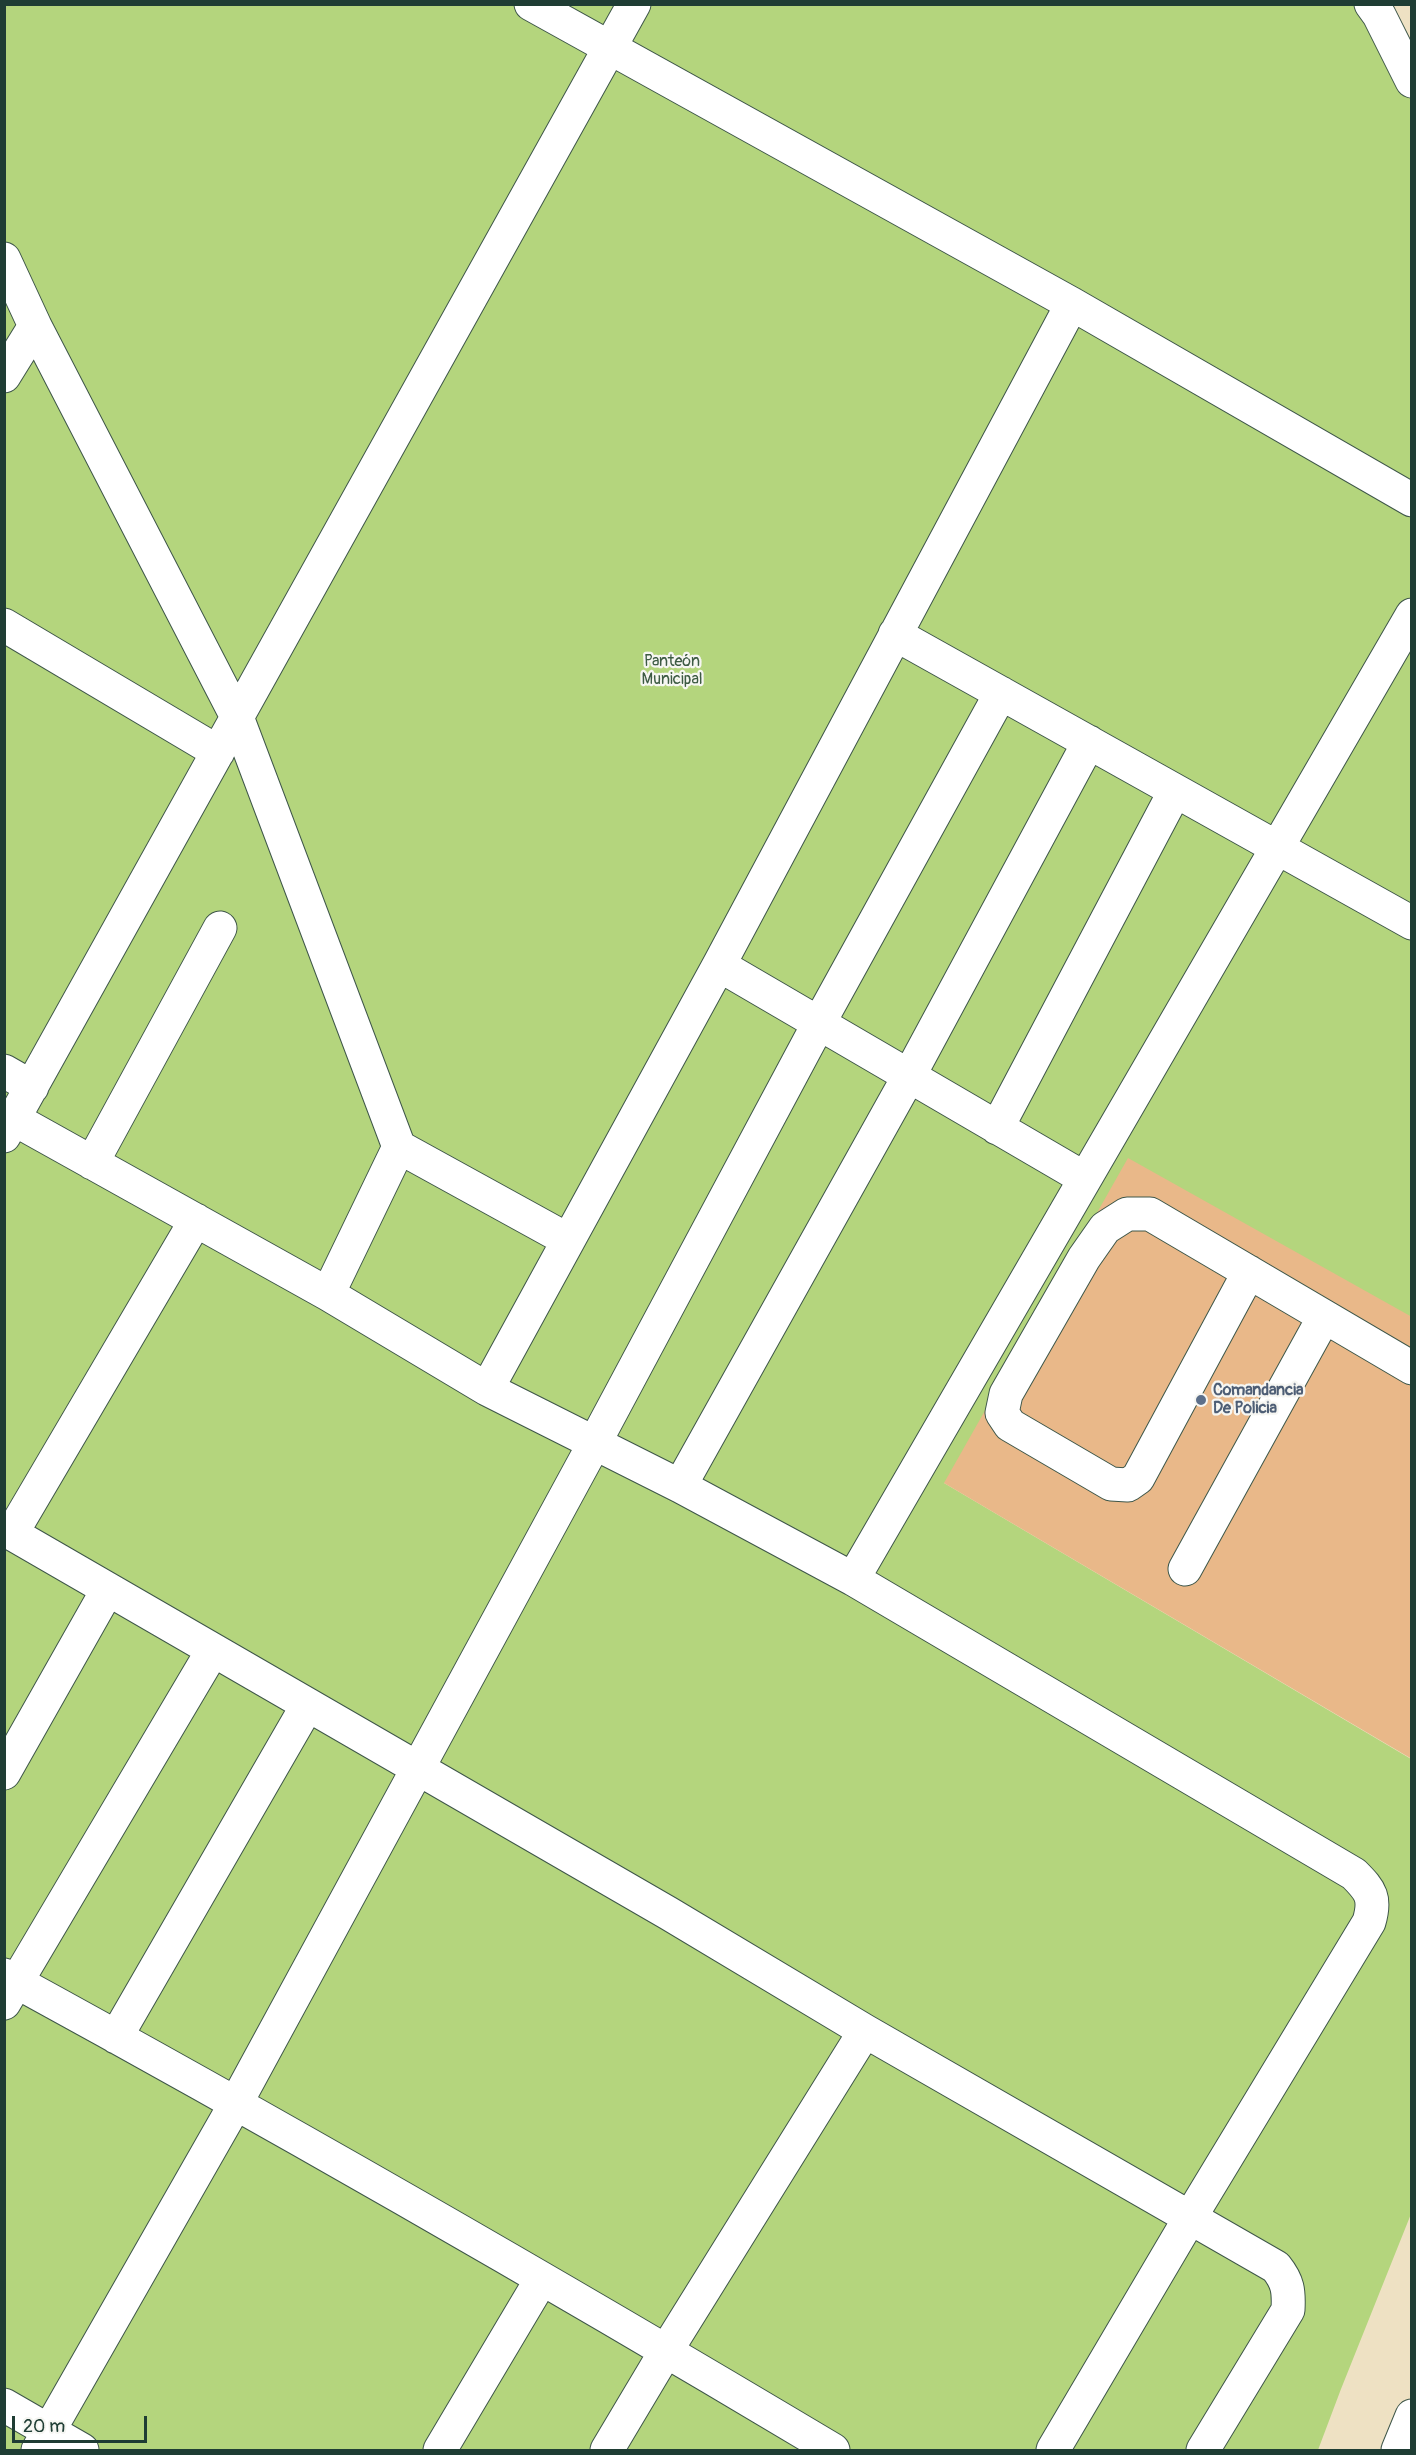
<!DOCTYPE html>
<html>
<head>
<meta charset="utf-8">
<style>
	body { margin:0 }
	#map { position:relative; width:1416px; height:2455px; overflow:hidden; background:#eee1c3; font-family:Pangolin,sans-serif }
	canvas { display:block }
	.frame { position:absolute; inset:0; border:6px solid #1f3d34; pointer-events:none }
	.scale { position:absolute; left:12px; top:2416px; width:135px; height:27px; box-sizing:border-box; border:3px solid #1f3d34; border-top:0; padding-left:8px; font-size:18px; line-height:21px; white-space:nowrap; color:#1f3d34; -webkit-text-stroke:4px #f6f6f2; paint-order:stroke }
</style>
</head>
<body>
<div id="map">
<canvas width="1416" height="2455"></canvas>
<div class="frame"></div>
<div class="scale">20 m</div>
</div>
<script>
const c = document.querySelector('canvas').getContext('2d');
c.lineJoin = 'round';
function fill(path, color) {
  c.fillStyle = color;
  c.fill(path, 'evenodd');
}
function stroke(path, color, width, dash) {
  c.strokeStyle = color;
  c.lineWidth = width;
  c.lineCap = dash ? 'butt' : 'round';
  c.setLineDash(dash || []);
  c.stroke(path);
}
function write(font, color, halo, rows, align = 'center') {
  c.font = font + ' Pangolin,sans-serif';
  c.lineWidth = 4.5;
  c.setLineDash([]);
  c.textBaseline = 'middle';
  c.strokeStyle = halo;
  c.fillStyle = color;
  for (const [text, x, y, turn = 0] of rows) {
    c.save();
    c.translate(x, y);
    c.rotate((+turn || 0) * Math.PI / 180);
    c.textAlign = isNaN(turn) ? turn : align;
    if (halo) c.strokeText(text, 0, 0);
    c.fillText(text, 0, 0);
    c.restore();
  }
}
const green = new Path2D(`
	M5,5H1377L1412,67L1411,1317L944,1483L1411,1759V2214L1341,2389L1318,2450H5Z`);
const building = new Path2D(`
	M1128,1158L1412,1317V1759L944,1483Z`);
const minor = new Path2D(`
	M531,4L1072,304L1412,500
	M1371,4L1379,15L1412,81
	M4,259L35,326L237,717L399,1147L328,1294
	M4,376L35,326
	M4,625L218,752
	M895,634L1412,923
	M719,965L1084,1178
	M4,1071L32,1087
	M14,1119L328,1294L487,1389L680,1486L853,1579L1354,1874C1371,1891 1376,1898 1369,1922L1191,2216L1053,2450
	M997,1128L1175,791
	M4,1136L634,4
	M399,1147L568,1240
	M92,1163L220,928
	M1249,1272L1138,1478L1128,1485L1111,1484L1010,1425L1002,1413L1006,1394L1084,1258L1105,1228L1127,1214H1150L1412,1368
	M487,1389L719,965L1072,304
	M680,1486L909,1076L1089,742
	M4,1529L668,1913L865,2031L1276,2267C1288,2282 1289,2291 1288,2310L1203,2450
	M12,1533L196,1220
	M1185,1569L1324,1317
	M853,1579L1412,615
	M4,1773L108,1589
	M4,1975C284,2128 560,2287 833,2450
	M4,2003L213,1650
	M116,2037L307,1706
	M4,2405L82,2450
	M38,2450L236,2103L594,1444L819,1023L1001,693
	M440,2450L541,2280
	M607,2450L666,2351L865,2031
	M1398,2450L1412,2416`);
const markers = [
	[1201,1400,6,"#5c6f8a"]
];
const parkNames = [
	["Panteón",672,662],
	["Municipal",672,680]
];
const serviceNames = [
	["Comandancia",1213,1391],
	["De Policia",1213,1409]
];
fill(green, '#b4d57d');
fill(building, '#e9b889');
stroke(minor, '#3e5649', 35);
stroke(minor, '#fff', 33);
for (const [x, y, r, color] of markers) {
  const dot = new Path2D();
  dot.arc(x, y, r, 0, 2 * Math.PI);
  c.fillStyle = color;
  c.fill(dot);
  stroke(dot, '#f6f6f2', 2);
}
write('16px', '#3d5b43', '#f6f6f2', parkNames);
write('bold 16px', '#4e5e75', '#f6f6f2', serviceNames, 'left');
</script>
</body>
</html>
